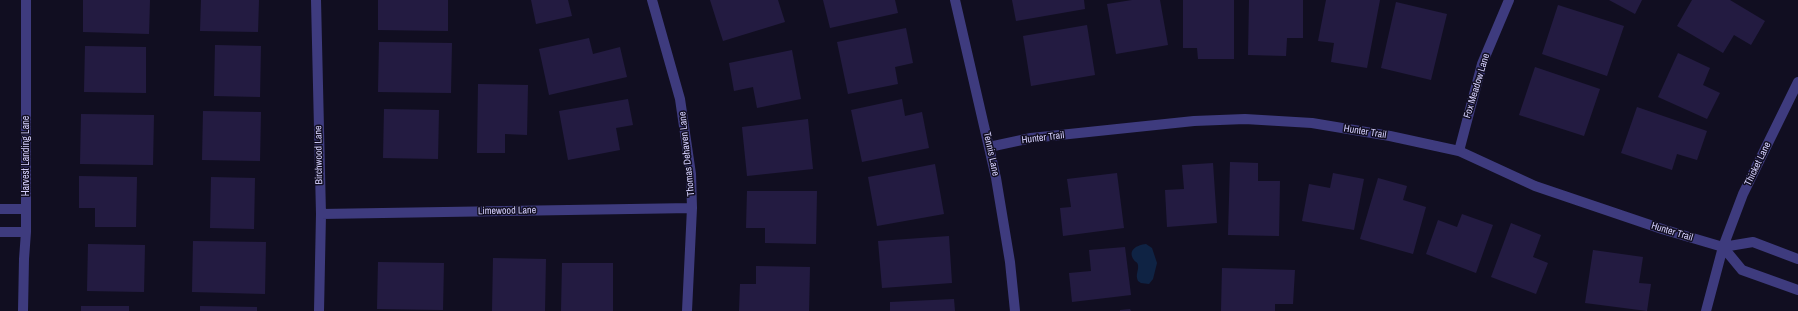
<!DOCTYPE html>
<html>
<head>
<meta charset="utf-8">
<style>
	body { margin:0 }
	canvas { display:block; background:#110e21 }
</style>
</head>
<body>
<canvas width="1798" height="311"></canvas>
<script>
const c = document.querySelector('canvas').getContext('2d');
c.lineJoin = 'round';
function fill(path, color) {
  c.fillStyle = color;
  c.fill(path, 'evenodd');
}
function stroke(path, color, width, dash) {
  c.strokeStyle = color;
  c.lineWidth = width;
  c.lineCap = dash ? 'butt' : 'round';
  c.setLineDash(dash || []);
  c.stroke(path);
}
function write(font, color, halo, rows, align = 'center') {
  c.font = font + ' "Archivo Narrow",sans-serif';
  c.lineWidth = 3;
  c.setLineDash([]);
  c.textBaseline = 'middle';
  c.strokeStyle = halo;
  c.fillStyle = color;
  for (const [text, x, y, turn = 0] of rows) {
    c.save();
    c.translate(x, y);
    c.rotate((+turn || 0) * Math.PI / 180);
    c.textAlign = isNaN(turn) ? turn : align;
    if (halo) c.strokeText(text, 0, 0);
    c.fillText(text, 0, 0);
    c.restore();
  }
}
const water = new Path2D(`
	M1146,244L1152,248L1157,263L1153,279L1149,284L1141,283L1138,281C1135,274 1139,271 1138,265C1137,261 1136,263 1134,260C1127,250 1137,245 1146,244Z`);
const building = new Path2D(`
	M83,0H150L149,34L83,32Z
	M201,0H259L258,32L200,31Z
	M378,0H448V31L378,30Z
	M531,0H568L572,16L536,24Z
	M710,0H778L785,22L723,41Z
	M823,0H895L898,13L830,28Z
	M1012,0H1084L1085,9L1016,21Z
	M1132,0H1160L1168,45L1116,54L1107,4Z
	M1183,0H1234V59H1198L1197,48H1183Z
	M1249,0H1303V38H1287L1286,56L1248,55Z
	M1326,0H1380L1367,68L1331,62L1334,43L1318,41Z
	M1609,0H1642L1635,14Z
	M1692,0H1730L1765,21L1751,45L1734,35L1723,53L1677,26Z
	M1396,2L1447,14L1431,80L1381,68Z
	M1558,5L1624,26L1607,76L1542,54Z
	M1087,25L1095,75L1031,86L1023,36Z
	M906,28L913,63L895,67L898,84L848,94L837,42Z
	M589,38L593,54L620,47L627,77L549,95L539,49Z
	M379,42L452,43L451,93L378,92Z
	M215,45L261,46L260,97L214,96Z
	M85,46L146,47V93L84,92Z
	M792,50L801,99L757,108L753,87L734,91L729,63Z
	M1678,53L1710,68L1703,85L1720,93L1707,119L1658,97Z
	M1535,67L1600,89L1584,136L1519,115Z
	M478,84L528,85L527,135L505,134V153H477Z
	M628,99L633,125L616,128L620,150L568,160L559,111Z
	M902,99L905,116L922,112L929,148L862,162L851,110Z
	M1637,107L1707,131L1697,160L1677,154L1672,170L1621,153Z
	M384,109L439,110L438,159L383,158Z
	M203,111L261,112L260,161L202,160Z
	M81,114L154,115L153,165L80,164Z
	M808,119L813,169L747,176L742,127Z
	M1230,162L1258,163V181H1280L1279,236L1228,235Z
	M1213,163L1217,223L1167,227L1165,190L1184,189L1182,165Z
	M935,164L944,214L877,226L868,177Z
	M1117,173L1124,228L1063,236L1060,208L1071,207L1067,179Z
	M1333,173L1364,179L1354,230L1302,221L1309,184L1330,188Z
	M79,176L137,177L136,227H95V208H79Z
	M211,177L255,178L254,229L210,228Z
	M1378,178L1407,186L1403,200L1426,207L1413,254L1360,239Z
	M747,191H817L816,244L765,243V228H746Z
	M1462,214L1493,225L1476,273L1426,254L1438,220L1457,227Z
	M1511,223L1541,235L1533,257L1548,263L1536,294L1491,277Z
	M949,236L952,283L882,288L878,241Z
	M193,241L266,242L265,294L192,292Z
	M88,244L145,245L144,292L87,291Z
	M1125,247L1131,295L1072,302L1069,273L1091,271L1089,250Z
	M1593,250L1643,257L1639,283L1651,284L1647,311L1585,303Z
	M493,258L546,259L545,311H492Z
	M378,262L444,263L443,310L377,309Z
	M562,263H613V311H561Z
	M756,266L810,267L809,311H739L740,284H756Z
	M1222,268L1295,270L1293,304H1275V311H1221Z
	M954,299L955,311H890V302Z
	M81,306H129V311H81Z
	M200,306L257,307V311H200Z
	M1130,309L1131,311H1120V310Z`);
const minor = new Path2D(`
	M316,0L321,214L319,311
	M652,0L680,99L691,174L692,208L687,311
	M955,0L996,178L1010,262L1015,311
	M989,147L1031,138L1194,121L1245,119L1312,123L1390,136L1459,151L1535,186L1662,229L1723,247L1753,242L1798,259
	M1459,151L1482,64L1509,0
	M0,209H26
	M321,214L692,208
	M0,232H26
	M1723,247L1742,270L1798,290
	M23,311L24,259L26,232V0
	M1706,311L1723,247L1743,194L1798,82`);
const streetNames = [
	["Fox Meadow Lane",1477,86,-73],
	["Hunter Trail",1365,132,9],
	["Hunter Trail",1043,138,-7],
	["Thomas Dehaven Lane",687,154,-96],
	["Tennis Lane",991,154,78],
	["Birchwood Lane",319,155,-91],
	["Harvest Landing Lane",26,156,-90],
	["Thicket Lane",1758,164,-64],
	["Limewood Lane",507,211,-1],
	["Hunter Trail",1672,232,17]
];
fill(water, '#0f2344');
fill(building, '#231b41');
stroke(minor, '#3e3b7e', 10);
write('10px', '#d5d0fd', '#110e21', streetNames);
</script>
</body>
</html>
